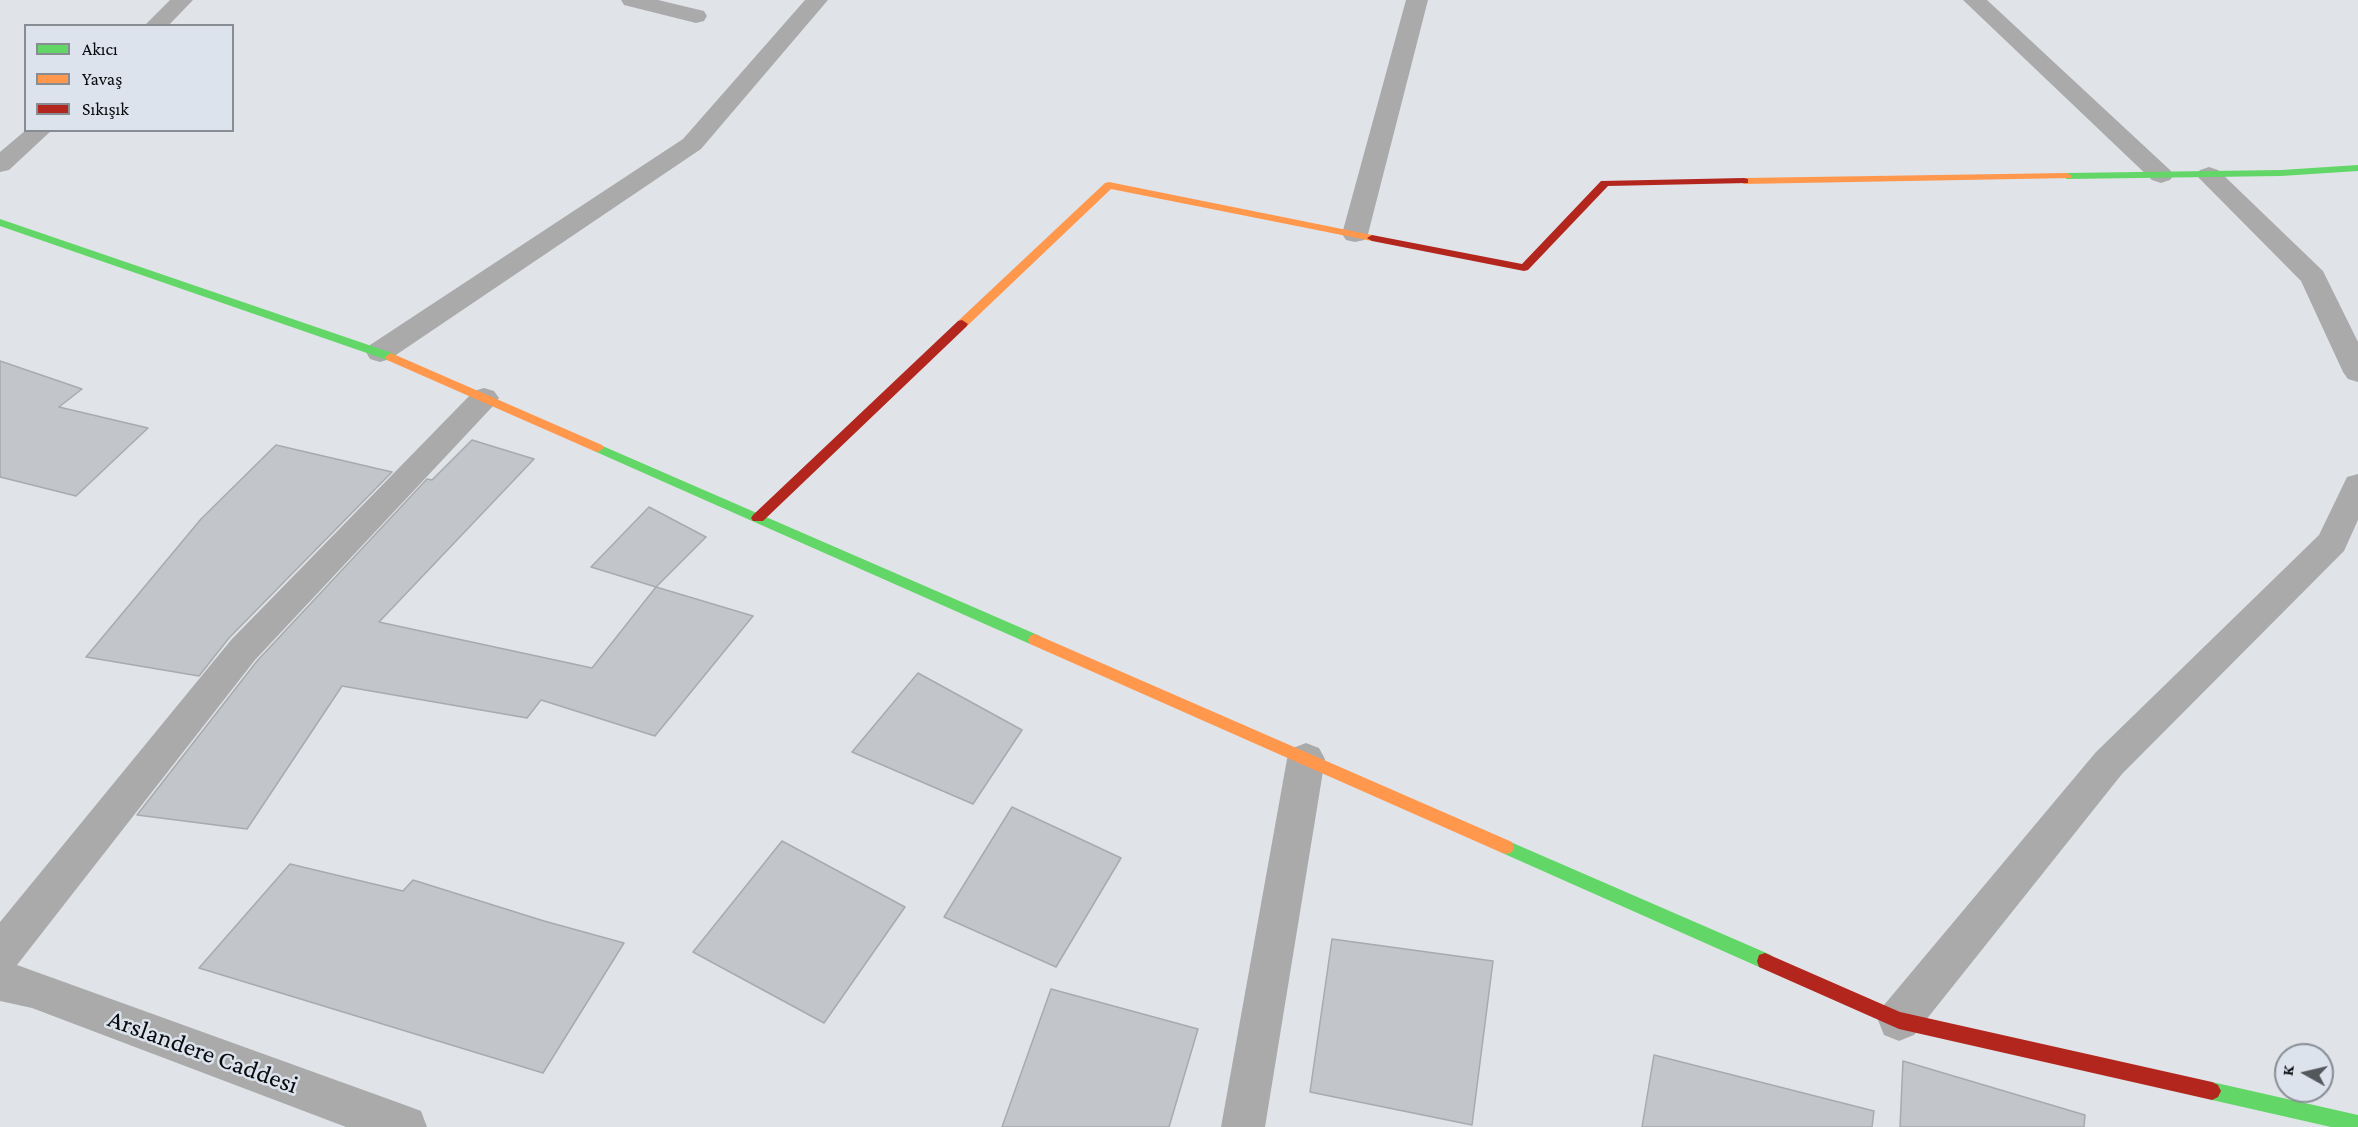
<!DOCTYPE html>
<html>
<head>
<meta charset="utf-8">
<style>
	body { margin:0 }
	#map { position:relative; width:2358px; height:1127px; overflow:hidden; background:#e0e4e9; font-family:"Crimson Pro",serif }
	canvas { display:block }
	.legend { position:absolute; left:24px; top:24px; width:210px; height:108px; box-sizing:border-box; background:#dce3ed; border:2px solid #888d94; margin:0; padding:8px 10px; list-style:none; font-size:18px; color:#090b0f }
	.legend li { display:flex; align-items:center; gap:12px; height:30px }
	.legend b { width:30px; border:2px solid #888d94 }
	.north { position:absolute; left:2274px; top:1043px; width:60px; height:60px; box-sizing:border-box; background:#dce3ed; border:2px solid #888d94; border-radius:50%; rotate:278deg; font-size:16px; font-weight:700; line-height:24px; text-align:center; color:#090b0f }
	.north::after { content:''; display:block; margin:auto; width:21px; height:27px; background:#54575b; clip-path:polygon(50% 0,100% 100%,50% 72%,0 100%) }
</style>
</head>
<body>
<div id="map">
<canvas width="2358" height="1127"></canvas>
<ul class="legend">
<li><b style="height:8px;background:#63d668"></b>Akıcı</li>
<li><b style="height:8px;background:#ff974d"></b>Yavaş</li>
<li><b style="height:8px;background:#b3261e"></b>Sıkışık</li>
</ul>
<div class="north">K</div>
</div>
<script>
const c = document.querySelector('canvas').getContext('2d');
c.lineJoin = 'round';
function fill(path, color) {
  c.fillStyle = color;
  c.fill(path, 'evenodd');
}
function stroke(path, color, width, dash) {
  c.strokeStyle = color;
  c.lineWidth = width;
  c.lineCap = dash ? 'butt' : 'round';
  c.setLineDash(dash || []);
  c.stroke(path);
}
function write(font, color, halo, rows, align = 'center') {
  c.font = font + ' "Crimson Pro",serif';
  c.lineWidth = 5;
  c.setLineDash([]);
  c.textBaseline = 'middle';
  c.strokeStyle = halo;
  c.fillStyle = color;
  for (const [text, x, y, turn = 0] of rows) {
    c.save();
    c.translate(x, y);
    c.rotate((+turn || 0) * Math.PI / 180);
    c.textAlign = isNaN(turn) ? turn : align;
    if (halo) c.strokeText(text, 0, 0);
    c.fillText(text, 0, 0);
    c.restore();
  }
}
const building = new Path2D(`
	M0,361L82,389L59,407L148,428L76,496L0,477Z
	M472,440L534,459L379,622L592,668L656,587L753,616L655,736L541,700L527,718L342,686L247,829L137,815L257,661L427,479L432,480Z
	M276,445L392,472L229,638L199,676L86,657L201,519Z
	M649,507L706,537L656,587L591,567Z
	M918,673L1022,730L973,804L852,752Z
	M1012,807L1121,858L1056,967L944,917Z
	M782,841L905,907L824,1023L693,952Z
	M290,864L403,891L413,880L544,921L624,943L543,1073L199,968Z
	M1332,939L1493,961L1472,1125L1310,1092Z
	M1051,989L1198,1029L1169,1127H1002Z
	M1654,1055L1874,1111L1872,1127H1642Z
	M1903,1061L2085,1115L2084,1127H1900Z`);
const street = new Path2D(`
	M170,0H193L168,26H144Z
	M621,0H658L704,11L707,16L704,21L696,23L624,5Z
	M805,0H828L701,149L390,359L380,362L370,359L366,352L370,345L683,139Z
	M1406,0H1428L1368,234L1364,240L1355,242L1346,240L1342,234Z
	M1963,0H1987L2170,170L2174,175L2170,180L2161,183L2152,180Z
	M26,130H52L9,170L0,172V152Z
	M2209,167L2218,170L2323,271L2358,342V382L2348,379L2343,372L2301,281L2196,175L2200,170Z
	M484,388L494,391L499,398L494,405L255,660L17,965L405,1105L421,1111L427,1127H346L32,1008L0,1001V922L231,640L474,391Z
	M2358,474V520L2344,551L2122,774L1914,1035L1899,1041L1884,1035L1878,1020L1884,1005L2096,752L2319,535L2347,477Z
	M1306,743L1319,748L1325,759L1265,1127H1221L1287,759L1293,748Z`);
const fast = new Path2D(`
	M2358,165V171L2281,176L2067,179L2062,176L2067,173L2281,170Z
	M0,219L395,354L397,357L391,361L387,360L0,226Z
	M598,444L1040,636L1042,640L1040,644H1030L594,451L592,448L594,445Z
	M1506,840L1771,955L1773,961L1771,967L1765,969L1759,967L1500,852L1498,847L1500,842Z
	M2212,1082L2358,1115V1127H2331L2212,1100L2206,1097L2203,1091L2206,1085Z`);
const slow = new Path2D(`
	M2067,173L2072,176L2071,178L1744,184L1739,181L1744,178Z
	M1109,182L1372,235L1377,238L1372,241L1111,189L966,327H958V321L1105,183Z
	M391,353L602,445L604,448L598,452L594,451L387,360L385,357Z
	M1035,634L1512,842L1514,847L1512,852L1506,854L1500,852L1030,644L1028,640L1030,636Z`);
const jam = new Path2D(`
	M1744,178L1748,179V183L1608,186L1528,270L1524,271L1372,241L1367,238L1372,235L1522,264L1601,181Z
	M962,320L968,324L966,327L763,521H753L751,518L753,515L958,321Z
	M1765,953L1900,1012L2212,1082L2218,1085L2221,1091L2218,1097L2212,1100L1899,1029L1759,967L1757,961L1759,955Z`);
const nearStreetnames = [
	["Arslandere Caddesi",203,1052,20]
];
fill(building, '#c2c5c9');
stroke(building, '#a7abaf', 1.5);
fill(street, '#aaa');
fill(fast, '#63d668');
fill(slow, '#ff974d');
fill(jam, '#b3261e');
write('26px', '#090b0f', '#dce3ed', nearStreetnames);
</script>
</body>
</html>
